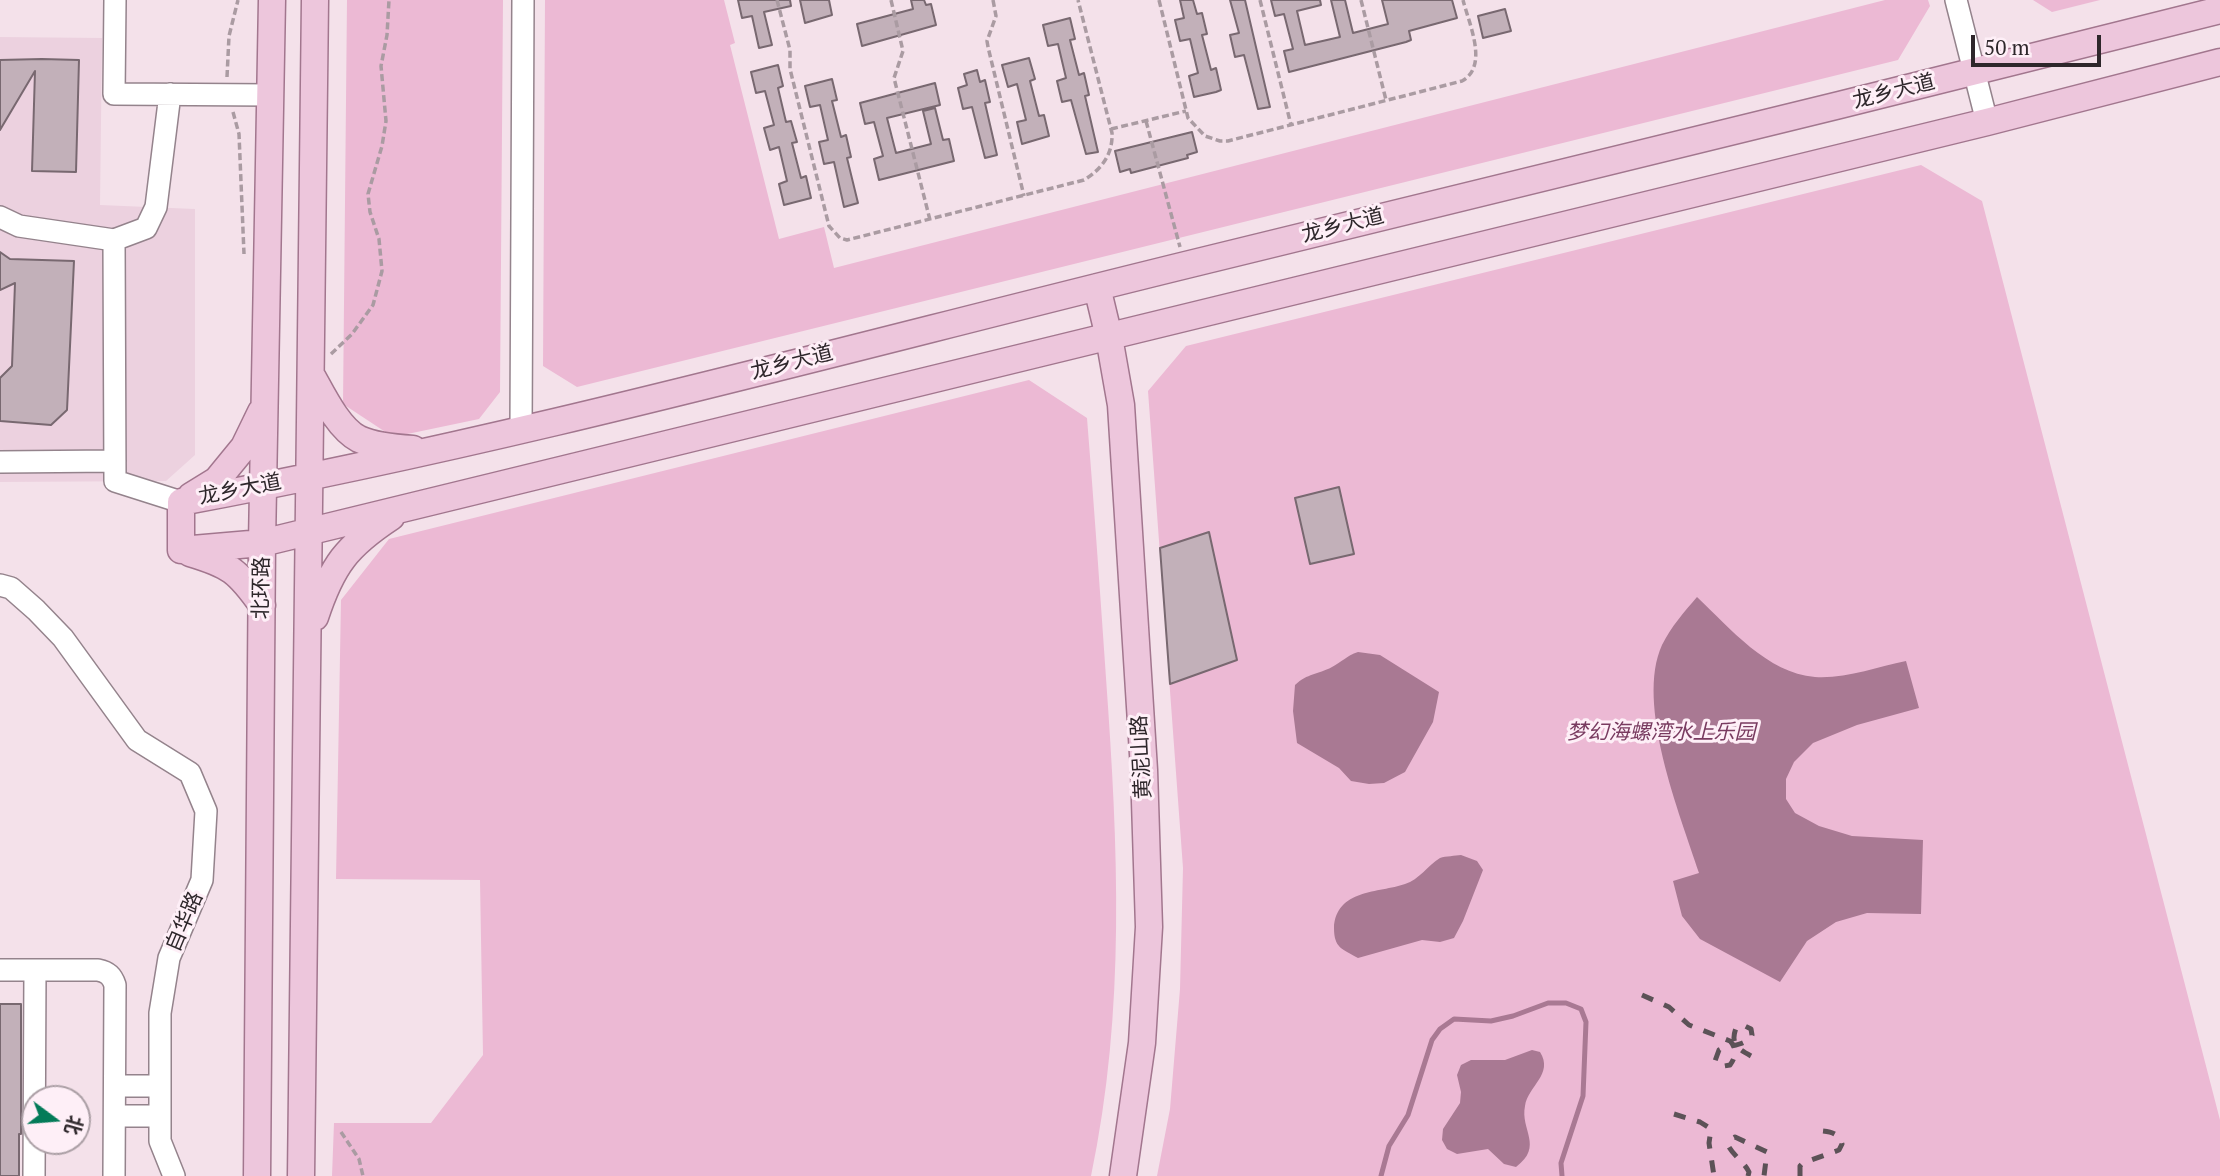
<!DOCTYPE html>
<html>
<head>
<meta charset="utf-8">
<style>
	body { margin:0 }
	#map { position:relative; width:2220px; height:1176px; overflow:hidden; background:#f4e1ea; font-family:"PT Serif","Noto Sans SC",serif }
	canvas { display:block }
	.north { position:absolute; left:21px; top:1085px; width:70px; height:70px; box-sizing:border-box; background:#feeff7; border:2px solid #ab9fa5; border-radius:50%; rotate:106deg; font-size:19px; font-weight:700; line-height:28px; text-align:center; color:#2e272b }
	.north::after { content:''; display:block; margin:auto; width:24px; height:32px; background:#037b58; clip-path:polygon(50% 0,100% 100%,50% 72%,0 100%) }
	.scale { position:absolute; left:1971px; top:35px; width:130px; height:32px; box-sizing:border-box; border:4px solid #2e272b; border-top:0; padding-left:9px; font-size:21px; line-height:24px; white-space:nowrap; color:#2e272b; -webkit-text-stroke:5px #feeff7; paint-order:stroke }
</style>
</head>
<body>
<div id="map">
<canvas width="2220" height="1176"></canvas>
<div class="north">北</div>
<div class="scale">50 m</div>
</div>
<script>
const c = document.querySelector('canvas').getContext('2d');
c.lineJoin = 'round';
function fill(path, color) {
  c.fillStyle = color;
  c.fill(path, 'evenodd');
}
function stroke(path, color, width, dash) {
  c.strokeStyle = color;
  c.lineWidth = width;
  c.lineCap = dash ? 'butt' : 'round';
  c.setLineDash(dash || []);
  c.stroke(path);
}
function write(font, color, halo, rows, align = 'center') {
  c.font = font + ' "PT Serif","Noto Sans SC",serif';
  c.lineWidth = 6;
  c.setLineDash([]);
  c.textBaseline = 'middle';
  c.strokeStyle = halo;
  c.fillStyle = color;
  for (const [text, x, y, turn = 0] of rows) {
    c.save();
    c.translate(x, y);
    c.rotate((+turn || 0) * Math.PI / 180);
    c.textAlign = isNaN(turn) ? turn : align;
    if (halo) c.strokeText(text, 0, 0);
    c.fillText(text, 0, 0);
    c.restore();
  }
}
const built = new Path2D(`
	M0,37L102,38L100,205L195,209V455L166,481L0,482Z`);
const green = new Path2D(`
	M347,0H503L500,392L479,419L393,437L343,404Z
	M545,0H724L735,43L730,45L779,239L824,227L834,268L1885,0H1928L1930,6L1898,60L577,387L543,366Z
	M2033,0H2100L2052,12Z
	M1921,165L1982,201L2220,1120V1176H1157L1170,1109L1180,989L1183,868L1148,391L1186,346Z
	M1029,380L1087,418C1094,505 1100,591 1106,678C1118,846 1126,1010 1091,1176H332L334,1123H431L483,1055L480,880L336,879L341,600L389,539Z`);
const water = new Path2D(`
	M1697,597C1730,628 1767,673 1815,677C1845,679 1877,667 1906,661L1919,708L1857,725L1813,743L1794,762L1786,779V799L1795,813L1819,826L1852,836L1923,840L1921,914L1867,913L1836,922L1807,941L1780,982L1700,939L1682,916L1673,881L1699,873C1680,814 1635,704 1662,645C1671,627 1684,612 1697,597Z
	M1358,652L1380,655L1439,692L1433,722L1405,772L1384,783L1369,784L1351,781L1339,768L1297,743L1293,711L1295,685C1308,673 1317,675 1332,667C1342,662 1346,656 1358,652Z
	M1461,855L1477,861L1483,870L1463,921L1454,938L1440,942L1422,940L1358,958C1342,949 1334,948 1334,928C1336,889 1379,893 1405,884C1419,880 1428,865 1440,858C1446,856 1455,856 1461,855Z
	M1532,1050L1540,1052C1554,1074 1528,1086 1525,1106C1520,1130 1544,1146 1516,1167L1504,1164L1488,1149L1457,1154L1447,1149L1442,1140L1443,1129L1460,1103L1461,1092L1457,1075L1461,1065L1471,1060H1505Z`);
const stream = new Path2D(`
	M1381,1176L1389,1146L1408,1115L1432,1040L1440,1029L1454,1019L1491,1021L1513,1016L1548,1003H1566L1581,1009L1586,1022L1583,1096L1561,1163L1562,1176`);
const building = new Path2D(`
	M738,0H790L791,6L764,12L772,45L759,48L752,16L742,18Z
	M800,0H829L832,15L805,23Z
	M911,0H924L926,5L931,4L936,25L862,46L857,24L913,9Z
	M1180,0H1193L1197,14L1202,13L1207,34L1202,35L1211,70L1216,68L1221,90L1216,92L1194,97L1189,76L1198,73L1190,39L1180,41L1175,20L1184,18Z
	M1230,0H1245L1270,107L1258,109L1244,55L1235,57L1230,35L1239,33Z
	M1271,0H1320L1321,5L1297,11L1305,45L1340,37L1331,0H1345L1353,33L1388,24L1382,0H1452L1457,18L1409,31L1411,40L1406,42L1289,72L1284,51L1293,49L1284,14L1275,16Z
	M1505,9L1511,31L1483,38L1478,16Z
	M1070,18L1075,39L1070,40L1079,75L1084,73L1089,95L1085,96L1098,152L1086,154L1071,100L1062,102L1057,81L1066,78L1058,44L1048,46L1043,25Z
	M1029,58L1035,79L1030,81L1039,116L1044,115L1049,136L1022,144L1017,122L1026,120L1017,84L1008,87L1002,65Z
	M42,59L79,60L76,172L32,171L35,71L0,130V60Z
	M778,65L783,86L778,88L786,122L791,121L797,142L792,143L801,178L806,176L811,198L784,205L779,184L787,181L779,147L770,150L764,128L774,125L765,91L756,93L751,72Z
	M977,70L980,82L985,80L990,102L985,103L997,155L985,158L972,107L963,109L958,88L967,85L964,74Z
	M832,79L837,100L832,101L841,137L846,135L851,157L847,158L858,203L844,207L834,162L824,164L819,142L828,140L820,105L810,107L805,86Z
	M935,83L940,105L887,118L896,153L931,144L923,111L935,108L943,140L949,139L954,161L879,180L874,159L883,156L874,122L865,124L860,103Z
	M1192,132L1197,152L1187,155L1188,158L1131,173L1130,169L1120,172L1115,151Z
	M0,252L10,259L74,261L67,410L51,425L0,421V378L12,366L15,283L0,290Z
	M1339,487L1354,554L1310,564L1295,498Z
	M1209,532L1237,660L1170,684L1160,548Z
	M0,1004H21V1134H19V1176H0Z`);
const path = new Path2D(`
	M777,0L790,50V69L829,226L840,238L847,240L1084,180C1102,169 1113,154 1112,133L1078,0
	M891,0L903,51L894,78L930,220
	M993,0L996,16L987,41L988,47L1024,196
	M1159,0L1188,118L1205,136L1220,141H1228L1462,81C1489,66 1469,24 1463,0
	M1260,0L1291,125
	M1361,0L1386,100
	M227,77L229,36L238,0
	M233,112L239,134L244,254
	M1146,121L1180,247
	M1111,129L1186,111
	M331,354L352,334L373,305L382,271L379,239L370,212L368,194L382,146L386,121L381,66L387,35L389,0
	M341,1132L359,1159L363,1176`);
const minor = new Path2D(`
	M115,0L114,94L271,95
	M1956,0L1987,122
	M0,217L19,226L114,240L146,228L156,207L170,94
	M114,240L115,481L181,502
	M521,431L523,0
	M0,462L115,461
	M0,585L11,588L36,610L63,638L137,740L190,773L206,811L202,880L169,958L160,1013V1141L174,1176
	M0,970H98C108,972 112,976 115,985L114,1176
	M115,1086H160
	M115,1116H160
	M34,1176L35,970`);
const major = new Path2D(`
	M1097,287L1109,337L1121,405L1144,770L1149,927L1142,1043L1123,1176
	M313,378C323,396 339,429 359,439C374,446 396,448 413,449
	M191,496L217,480L244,447L261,412
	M181,550V502C520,439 852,347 1186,265C1531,179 1876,98 2220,10
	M181,550L262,543L1987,122L2220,62
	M190,553C230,565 238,571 262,605
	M315,617C332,565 347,546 391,517
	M257,1176L262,543L272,0
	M301,1176L315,0`);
const rail = new Path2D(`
	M1642,995L1669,1007L1689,1025L1730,1041C1737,1048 1736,1057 1730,1065L1724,1066L1715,1061L1719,1050C1730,1044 1745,1047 1752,1035L1751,1029L1743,1025L1736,1028C1730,1044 1738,1049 1751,1056
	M1674,1114L1700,1122L1711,1129L1709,1143L1714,1176
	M1748,1176L1749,1172C1744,1162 1735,1157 1729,1147L1730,1140L1735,1137L1767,1152L1764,1176
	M1800,1176V1166L1803,1163L1839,1150L1842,1144C1838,1130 1826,1132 1814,1130`);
const streetNames = [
	["龙乡大道",1894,92,-14],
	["龙乡大道",1343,226,-14],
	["龙乡大道",792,363,-14],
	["龙乡大道",240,490,-11],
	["北环路",262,588,-89],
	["黄泥山路",1142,757,-93],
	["自华路",185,922,-67]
];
const parkNames = [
	["梦幻海螺湾水上乐园",1661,733]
];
fill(built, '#ecd1df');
fill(green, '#ecb9d4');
fill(water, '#a97993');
stroke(stream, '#a97993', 5);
fill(building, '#c2b0b9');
stroke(building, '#786870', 2);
stroke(minor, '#94838c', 24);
stroke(major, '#a2768e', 29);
stroke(path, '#aa9ba2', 3.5, [7, 3.5]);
stroke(minor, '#fff', 21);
stroke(major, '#edc6dc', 26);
stroke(rail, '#5c5257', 5, [12, 12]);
write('21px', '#2e272b', '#feeff7', streetNames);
write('italic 21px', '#793b60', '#feeff7', parkNames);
</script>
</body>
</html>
